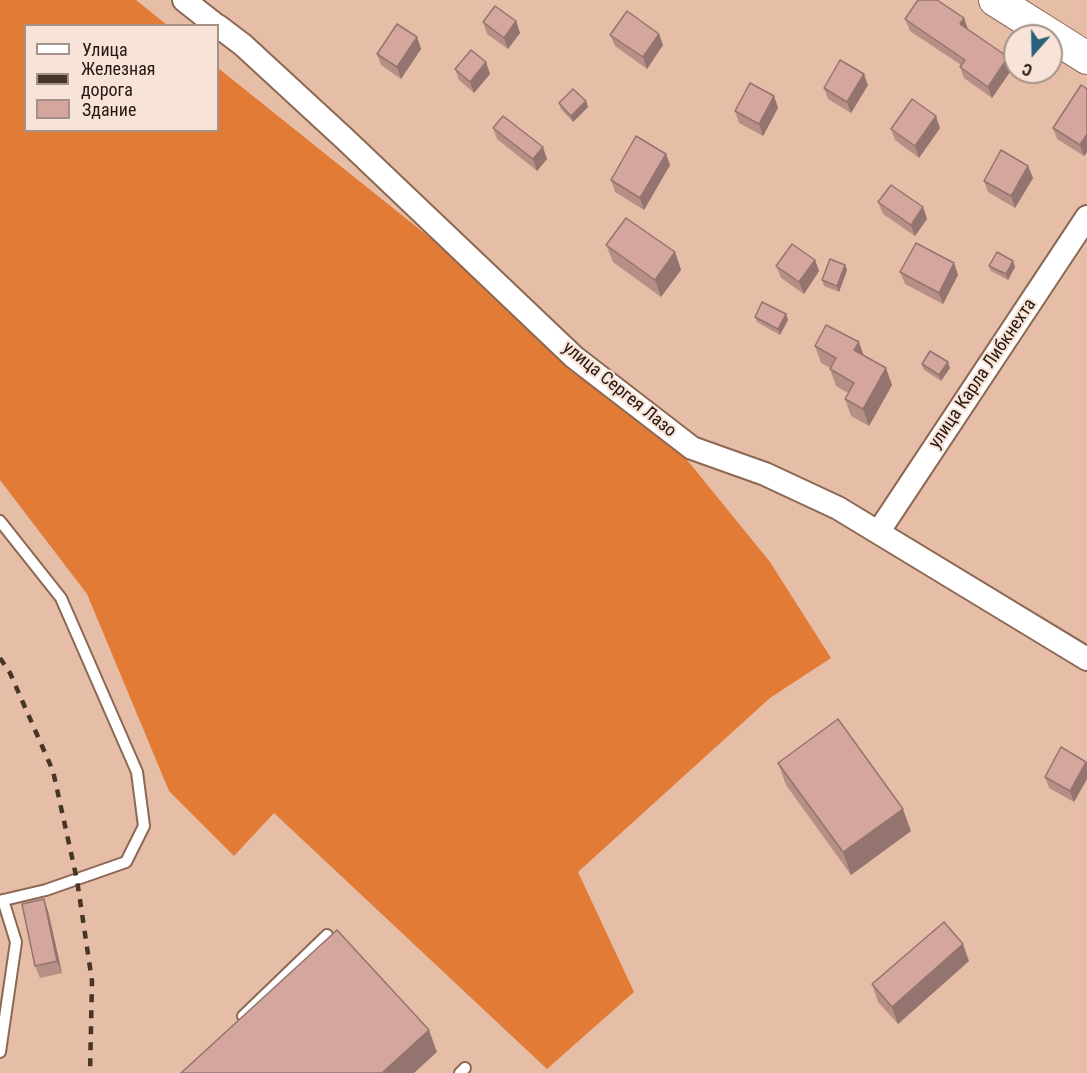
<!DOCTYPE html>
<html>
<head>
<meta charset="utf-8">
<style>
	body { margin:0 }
	#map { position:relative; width:1087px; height:1073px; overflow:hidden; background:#e6bea7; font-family:"Roboto Condensed",sans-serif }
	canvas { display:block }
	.legend { position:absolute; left:24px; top:24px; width:195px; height:108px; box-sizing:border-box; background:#f8e3d8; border:2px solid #a49188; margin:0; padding:8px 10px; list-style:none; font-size:18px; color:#26170f }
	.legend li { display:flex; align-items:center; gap:12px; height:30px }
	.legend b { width:30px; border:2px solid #a49188 }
	.north { position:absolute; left:1003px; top:24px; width:60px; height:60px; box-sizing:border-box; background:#f8e3d8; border:2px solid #a49188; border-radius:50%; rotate:200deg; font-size:16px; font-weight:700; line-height:24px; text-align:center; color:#26170f }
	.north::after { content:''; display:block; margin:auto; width:21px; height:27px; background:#28617b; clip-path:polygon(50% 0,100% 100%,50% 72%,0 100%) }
</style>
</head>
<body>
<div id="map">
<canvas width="1087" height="1073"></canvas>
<ul class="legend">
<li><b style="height:8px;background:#fff"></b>Улица</li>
<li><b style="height:8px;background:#48352a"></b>Железная дорога</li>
<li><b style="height:16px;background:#d4a69d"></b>Здание</li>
</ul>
<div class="north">С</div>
</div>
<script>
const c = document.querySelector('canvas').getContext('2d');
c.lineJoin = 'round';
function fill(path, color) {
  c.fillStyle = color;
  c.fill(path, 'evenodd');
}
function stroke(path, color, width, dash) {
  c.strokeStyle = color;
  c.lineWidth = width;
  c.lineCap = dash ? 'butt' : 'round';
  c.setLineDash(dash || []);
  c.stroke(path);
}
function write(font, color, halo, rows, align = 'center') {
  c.font = font + ' "Roboto Condensed",sans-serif';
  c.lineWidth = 4.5;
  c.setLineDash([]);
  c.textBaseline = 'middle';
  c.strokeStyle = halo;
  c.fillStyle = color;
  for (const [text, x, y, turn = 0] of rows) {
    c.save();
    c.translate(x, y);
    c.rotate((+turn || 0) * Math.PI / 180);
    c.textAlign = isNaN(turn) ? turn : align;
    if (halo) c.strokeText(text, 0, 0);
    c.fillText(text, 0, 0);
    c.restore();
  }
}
const forest = new Path2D(`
	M0,0H136L167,25L26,26V130H218V68L649,413L770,562L831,658L770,698L578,872L634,992L547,1069L274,813L234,856L169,791L87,594L0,480Z`);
const service = new Path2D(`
	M0,521L61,598L137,772L144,826L126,862L46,890L0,901
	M243,1016L327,935
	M0,1052L16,942L3,900
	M460,1073L465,1068`);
const minor = new Path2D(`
	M184,0L217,26
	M218,26L243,45L346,140L574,357L692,448L765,474L838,508L1087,659
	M879,531L1087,217`);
const secondary = new Path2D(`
	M995,0L1087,58`);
const rail = new Path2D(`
	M0,658L10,673L53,771L77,880L92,981L90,1073`);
const wall = new Path2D(`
	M964,18L968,29L1008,57L1012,69L992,98L964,78L960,67L961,65L910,31L905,19Z
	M516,21L520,33L508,49L487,34L483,22Z
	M659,34L663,45L647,69L615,46L610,35Z
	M417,37L421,49L401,79L381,65L377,54Z
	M486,62L490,74L474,93L459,80L455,69Z
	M868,85L851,113L828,99L824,88Z
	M1087,89V152L1084,156L1057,139L1053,128Z
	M774,96L778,108L763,136L739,123L735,111Z
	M586,101L588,107L573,122L561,109L559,103Z
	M493,128L547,159L537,171L497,139Z
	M940,128L919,158L895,140L891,129Z
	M666,154L670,165L644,210L615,192L611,180Z
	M1028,166L1033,178L1015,208L988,192L984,181Z
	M878,202L923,207L927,219L915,236L883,214Z
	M606,245L675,252L681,270L661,297L613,262Z
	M815,260L819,271L804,294L781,278L776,266Z
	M1013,261L1015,267L1008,280L991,271L989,266Z
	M954,263L958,275L943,304L905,284L900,272Z
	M845,265L847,270L839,292L824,286L822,280Z
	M786,314L788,320L780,335L757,322L755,317Z
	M815,346L863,355L892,385L869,426L851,416L845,399L848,393L836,386L830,369V368L821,363Z
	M922,364L950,368L941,381L924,370Z
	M1086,762L1087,764V779L1074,802L1049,788L1045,777Z
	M778,763L911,831L851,875L786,785Z
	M48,911L62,973L40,978L35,966Z
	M969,961L898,1024L878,1002L872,984Z`);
const shadedWall = new Path2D(`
	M964,18L968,30L960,24Z
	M516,21L520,33L508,49L504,38Z
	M659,34L663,45L647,69L643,57Z
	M417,37L421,49L401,79L397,67Z
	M1008,57L1012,69L992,98L988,87Z
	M486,62L490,74L474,93L470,82Z
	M864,74L868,85L851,113L847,102Z
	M774,96L778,108L763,136L759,124Z
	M586,101L588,107L573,122L571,116Z
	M936,116L940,128L919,158L915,146Z
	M1087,134V152L1084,156L1080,145Z
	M543,147L547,159L537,171L533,159Z
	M666,154L670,165L644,210L640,198Z
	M1028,166L1033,178L1015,208L1011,196Z
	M923,207L927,219L915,236L911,225Z
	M675,252L681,270L661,297L655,280Z
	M815,260L819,271L804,294L799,282Z
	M1013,261L1015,267L1008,280L1006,274Z
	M954,263L958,275L943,304L939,293Z
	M845,265L847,270L839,292L837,286Z
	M786,314L788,320L780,335L778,329Z
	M859,342L865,359L854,350Z
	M948,362L950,368L941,381L939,375Z
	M886,368L892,385L869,426L863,409Z
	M1086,762L1087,764V779L1074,802L1070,791Z
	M903,809L911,831L851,875L843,852Z
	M44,899L48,911L62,973L57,961Z
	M963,944L969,961L898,1024L892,1007Z
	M429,1030L437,1052L414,1073H382Z`);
const building = new Path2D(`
	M918,0H937L964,18L960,24L1008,57L988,87L960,67L965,60L905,19Z
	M495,6L516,21L504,38L483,22Z
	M627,11L659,34L643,57L610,35Z
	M397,24L417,37L397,67L377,54Z
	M471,50L486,62L470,82L455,69Z
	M840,60L864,74L847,102L824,88Z
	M750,83L774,96L759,124L735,111Z
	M1081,85L1087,89V134L1080,145L1053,128Z
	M573,89L586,101L571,116L559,103Z
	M912,99L936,116L915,146L891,129Z
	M503,116L543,147L533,159L493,128Z
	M636,136L666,154L640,198L611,180Z
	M1001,150L1028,166L1011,196L984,181Z
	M891,185L923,207L911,225L878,202Z
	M626,218L675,252L655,280L606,245Z
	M916,243L954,263L939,293L900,272Z
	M792,244L815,260L799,282L776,266Z
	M997,252L1013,261L1006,274L989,266Z
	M830,259L845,265L837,286L822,280Z
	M762,302L786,314L778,329L755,317Z
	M826,325L859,342L854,350L886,368L863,409L845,399L854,383L830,369L836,358L815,346Z
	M930,351L948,362L939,375L922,364Z
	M838,719L903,809L843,852L778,763Z
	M1061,747L1086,762L1070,791L1045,777Z
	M44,899L57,961L35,966L22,904Z
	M944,922L963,944L892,1007L872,984Z
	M337,930L429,1030L382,1073H181Z`);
const streetNames = [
	["улица Карла Либкнехта",983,374,-56],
	["улица Сергея Лазо",619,390,39]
];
fill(forest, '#e27b35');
stroke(service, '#8c6853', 14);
stroke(minor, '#8c6853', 26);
stroke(secondary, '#8c6853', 34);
stroke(service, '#fff', 10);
stroke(minor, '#fff', 22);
stroke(secondary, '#fff', 32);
stroke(rail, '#48352a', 4.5, [8, 8]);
fill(wall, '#b68f87');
fill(shadedWall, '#94746e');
fill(building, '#d4a69d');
stroke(building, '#94746e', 1.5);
write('18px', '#26170f', '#f8e3d8', streetNames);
</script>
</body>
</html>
